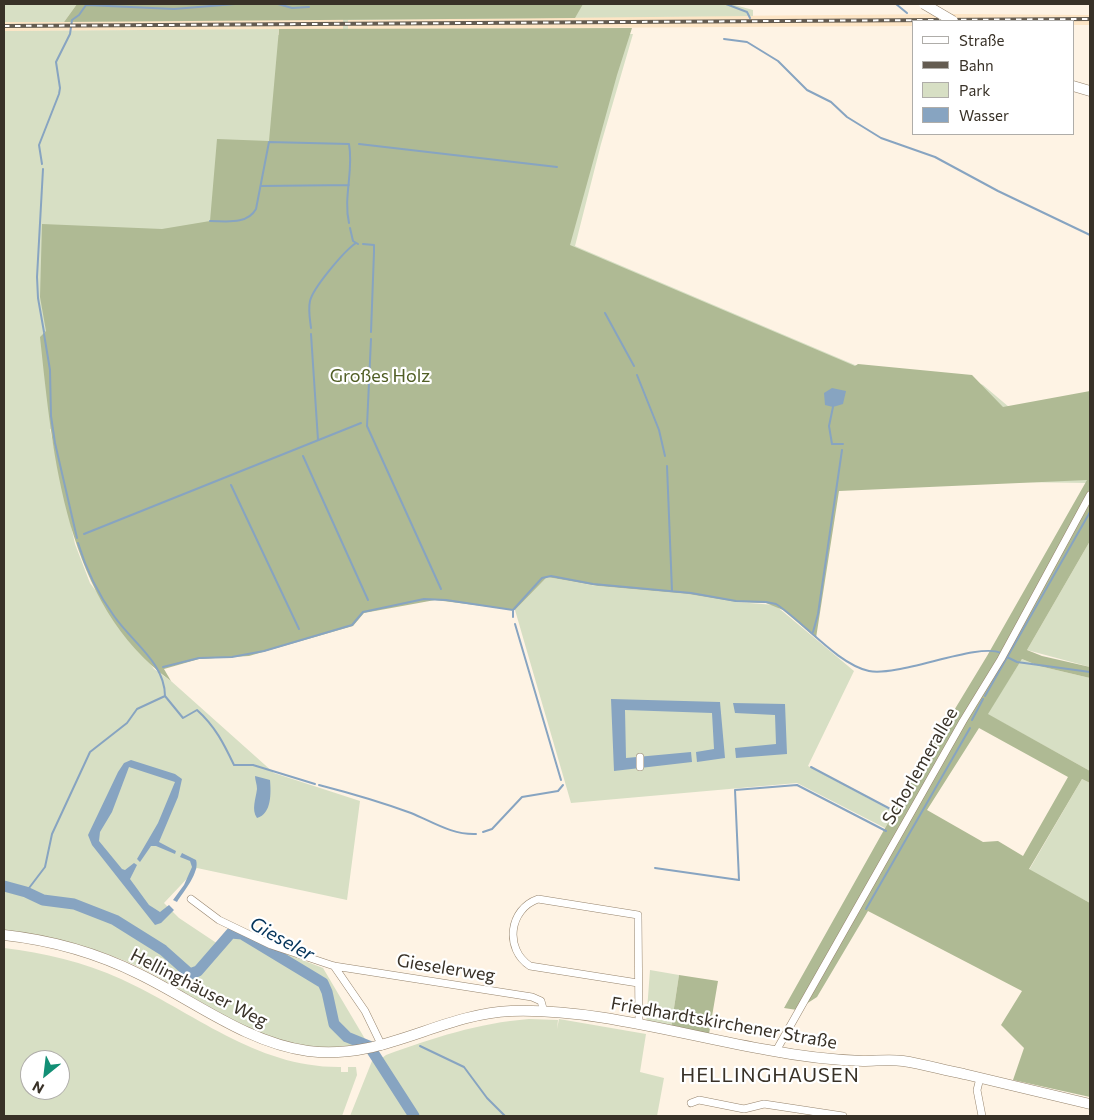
<!DOCTYPE html>
<html>
<head>
<meta charset="utf-8">
<style>
	body { margin:0 }
	#map { position:relative; width:1094px; height:1120px; overflow:hidden; background:#fef3e4; font-family:Commissioner,sans-serif }
	canvas { display:block }
	.frame { position:absolute; inset:0; border:5px solid #383127; pointer-events:none }
	.legend { position:absolute; left:912px; top:20px; width:162px; height:115px; box-sizing:border-box; background:#fff; border:1px solid #afada9; margin:0; padding:6px 9px; list-style:none; font-size:15px; color:#383127 }
	.legend li { display:flex; align-items:center; gap:10px; height:25px }
	.legend b { width:25px; border:1px solid #afada9 }
	.north { position:absolute; left:20px; top:1050px; width:50px; height:50px; box-sizing:border-box; background:#fff; border:1px solid #afada9; border-radius:50%; rotate:209deg; font-size:14px; font-weight:700; line-height:20px; text-align:center; color:#383127 }
	.north::after { content:''; display:block; margin:auto; width:18px; height:22px; background:#128f75; clip-path:polygon(50% 0,100% 100%,50% 72%,0 100%) }
</style>
</head>
<body>
<div id="map">
<canvas width="1094" height="1120"></canvas>
<div class="frame"></div>
<ul class="legend">
<li><b style="height:6px;background:#fff"></b>Straße</li>
<li><b style="height:6px;background:#645c51"></b>Bahn</li>
<li><b style="height:14px;background:#d7dfc4"></b>Park</li>
<li><b style="height:14px;background:#87a4c1"></b>Wasser</li>
</ul>
<div class="north">N</div>
</div>
<script>
const c = document.querySelector('canvas').getContext('2d');
c.lineJoin = 'round';
function fill(path, color) {
  c.fillStyle = color;
  c.fill(path, 'evenodd');
}
function stroke(path, color, width, dash) {
  c.strokeStyle = color;
  c.lineWidth = width;
  c.lineCap = dash ? 'butt' : 'round';
  c.setLineDash(dash || []);
  c.stroke(path);
}
function write(font, color, halo, rows, align = 'center') {
  c.font = font + ' Commissioner,sans-serif';
  c.lineWidth = 4.5;
  c.setLineDash([]);
  c.textBaseline = 'middle';
  c.strokeStyle = halo;
  c.fillStyle = color;
  for (const [text, x, y, turn = 0] of rows) {
    c.save();
    c.translate(x, y);
    c.rotate((+turn || 0) * Math.PI / 180);
    c.textAlign = isNaN(turn) ? turn : align;
    if (halo) c.strokeText(text, 0, 0);
    c.fillText(text, 0, 0);
    c.restore();
  }
}
const built = new Path2D(`
	M954,14L1090,15V25H1073V21H913V26L4,31V22Z`);
const green = new Path2D(`
	M4,4H77L64,22H4Z
	M86,4H731L753,10V16L348,20V33L633,34L601,144L575,246L855,365L972,380L983,385L1009,407L1090,480L1088,483L1011,482L837,490L783,603L50,429L75,544L90,583L154,669L171,681L274,773L360,801L347,900L197,868L164,903L179,918L218,944L231,930L242,932L271,948L323,968L368,1044C348,1046 328,1049 307,1046C247,1038 195,995 143,969C100,948 51,937 4,931V31L279,29L278,35L343,33V18Z
	M1090,541V667L1027,650Z
	M547,577L597,586L688,594L736,602L775,605L854,671L808,766L894,812L885,828L797,783L571,803L515,610Z
	M1022,659L1039,666L1090,678V771L987,714Z
	M1082,779L1090,783V903L1029,870Z
	M4,948C44,953 84,962 121,979C194,1012 256,1068 341,1067V1072H348V1067H356L357,1075L342,1116H4ZM30,1060H60V1090H30Z
	M650,970L679,975L671,1028L646,1024Z
	M529,1019L558,1020L557,1029L559,1019L646,1034L640,1072L664,1078L657,1116H350L372,1061H378L386,1055C433,1038 478,1023 529,1019Z`);
const forest = new Path2D(`
	M77,4H583L575,18L64,22Z
	M632,28L617,75L570,245L855,366L858,364L972,375L1003,407L1090,391V541L1027,650L1042,656L1090,667V678L1039,666L1022,659L988,714L1090,771V783L1082,779L1029,869L1090,903V1097L1013,1080L1024,1048L1001,1025L1022,991L868,911L817,997L797,1010L784,1008L916,773L987,656L1087,480L839,491L816,638L783,610L766,603L736,602L688,594L598,586L547,577L515,610L435,600L364,613L353,626L249,656L199,659L164,669L171,681C65,604 53,457 40,337L46,331L40,297L42,224L162,229L210,221L217,139L269,141L279,29ZM979,728L1068,777L1023,856L998,841L983,842L927,810Z
	M679,975L718,981L709,1034L671,1028Z`);
const water = new Path2D(`
	M832,388L846,391L843,404L833,407L825,405L824,393Z
	M611,699L720,702L725,758L697,762L696,752L714,749L712,713L625,710L626,758L691,752L692,762L614,771Z
	M733,703L785,704L787,754L736,758L735,748L776,744L775,715L735,713Z
	M131,760L175,774L182,779L178,797L159,842L176,851L175,854L156,846H151L140,862L137,859L158,823L175,782L129,767L112,812L100,832L99,841L122,869L125,870L134,863L137,865L130,879L149,905L160,912L169,905L174,910L161,923L155,925L92,845L88,835L118,772L124,763Z
	M255,776L270,780C271,792 272,814 257,818C251,810 256,798 257,789C257,784 255,780 255,776Z
	M182,853L196,860C200,872 184,891 177,902L173,900L184,885L192,867L190,861L180,857Z`);
const stream = new Path2D(`
	M278,4L292,8L309,7
	M726,4L747,12L750,18
	M896,4L907,13
	M724,39L747,42L778,61L807,90L831,102L847,117L881,138L935,157L998,191L1090,235
	M359,144L557,167
	M42,164L39,145L59,94L60,88L56,62L70,34L72,20L79,15L86,5L174,9L235,4
	M43,169L37,277L38,298L44,332
	M261,186L349,185
	M210,221C226,221 247,225 256,209L269,142L349,144C354,170 343,197 349,223
	M350,228L353,241L358,244
	M363,244L374,245V252L371,332
	M605,313L634,366
	M311,328C310,319 308,310 310,301C313,288 344,251 356,243
	M44,334L50,370L51,416L55,443L77,538
	M311,334L318,440
	M371,339L367,426L441,589
	M637,375L659,430L665,456
	M833,407L829,426L832,444H843
	M303,456L368,600
	M667,466L672,591
	M231,485L299,629
	M84,534L361,423
	M78,543C86,569 98,594 114,616C132,642 165,663 165,696
	M513,617V610L542,578L551,576L593,584L691,593L736,601L766,602L776,604C804,622 837,664 869,671C899,677 978,642 1001,653
	M515,624L561,780
	M813,632L818,614L842,450
	M1005,656L1017,662L1090,672
	M163,667L199,658L232,657L264,651L352,625L363,612L424,599L446,600L513,610
	M985,696L1090,512
	M972,720L983,699
	M811,767L896,812
	M319,785C350,793 381,802 411,813C433,822 452,835 476,834
	M483,832L492,829L522,797L558,791L563,785
	M655,868L739,880L735,790L797,785L886,831
	M26,892L45,867L52,834L90,752L127,723L137,709L165,696L183,718L197,710C215,726 224,744 234,765H253L315,784
	M866,909L970,728
	M420,1046L464,1067L487,1098L505,1116`);
const river = new Path2D(`
	M4,886L26,892L43,900L74,904L115,920L163,950L190,974L198,971L231,933L242,934L323,983L327,992L334,1024L347,1037L369,1046L414,1116`);
const street = new Path2D(`
	M640,767V757
	M191,899L219,920L271,945L334,966L532,997L541,1001L544,1012
	M334,966L365,1011L382,1046
	M638,983L530,966C504,949 509,909 538,899L638,915L639,1025
	M776,1051L963,721L1001,659L1090,495
	M980,1078L977,1090L982,1116
	M691,1103L699,1100L744,1109L764,1104L843,1116`);
const secondary = new Path2D(`
	M1073,86L1090,91
	M4,935C50,940 97,953 139,974C193,1000 247,1043 308,1051C382,1061 440,1014 511,1011C594,1008 686,1036 768,1050C799,1056 831,1060 863,1061C876,1061 890,1059 903,1061C923,1064 943,1070 964,1074C1006,1084 1048,1094 1090,1104`);
const rail = new Path2D(`
	M4,26L1090,19`);
const secondaryBridge = new Path2D(`
	M924,4L953,21`);
const parkNames = [
	["Großes Holz",380,376]
];
const streetNames = [
	["Schorlemerallee",920,766,-60],
	["Gieselerweg",446,968,9],
	["Hellinghäuser Weg",199,988,27],
	["Friedhardtskirchener Straße",724,1023,10]
];
const waterNames = [
	["Gieseler",282,939,29]
];
const quarterNames = [
	["HELLINGHAUSEN",770,1075]
];
fill(built, '#fde5c5');
fill(green, '#d7dfc4');
fill(forest, '#afba94');
fill(water, '#87a4c1');
stroke(stream, '#87a4c1', 2);
stroke(river, '#87a4c1', 11);
stroke(street, '#96846d', 8);
stroke(secondary, '#96846d', 11);
stroke(street, '#fff', 7);
stroke(secondary, '#fff', 10);
stroke(rail, '#645c51', 4);
stroke(rail, '#fff', 2, [5.5]);
stroke(secondaryBridge, '#96846d', 11, []);
stroke(secondaryBridge, '#fff', 10);
write('18px', '#515f25', '#fff', parkNames);
write('18px', '#383127', '#fff', streetNames);
write('italic 19px', '#03335a', '#fff', waterNames);
c.letterSpacing = '1px';
write('20px', '#383127', '#fff', quarterNames);
c.letterSpacing = '0px';
</script>
</body>
</html>
